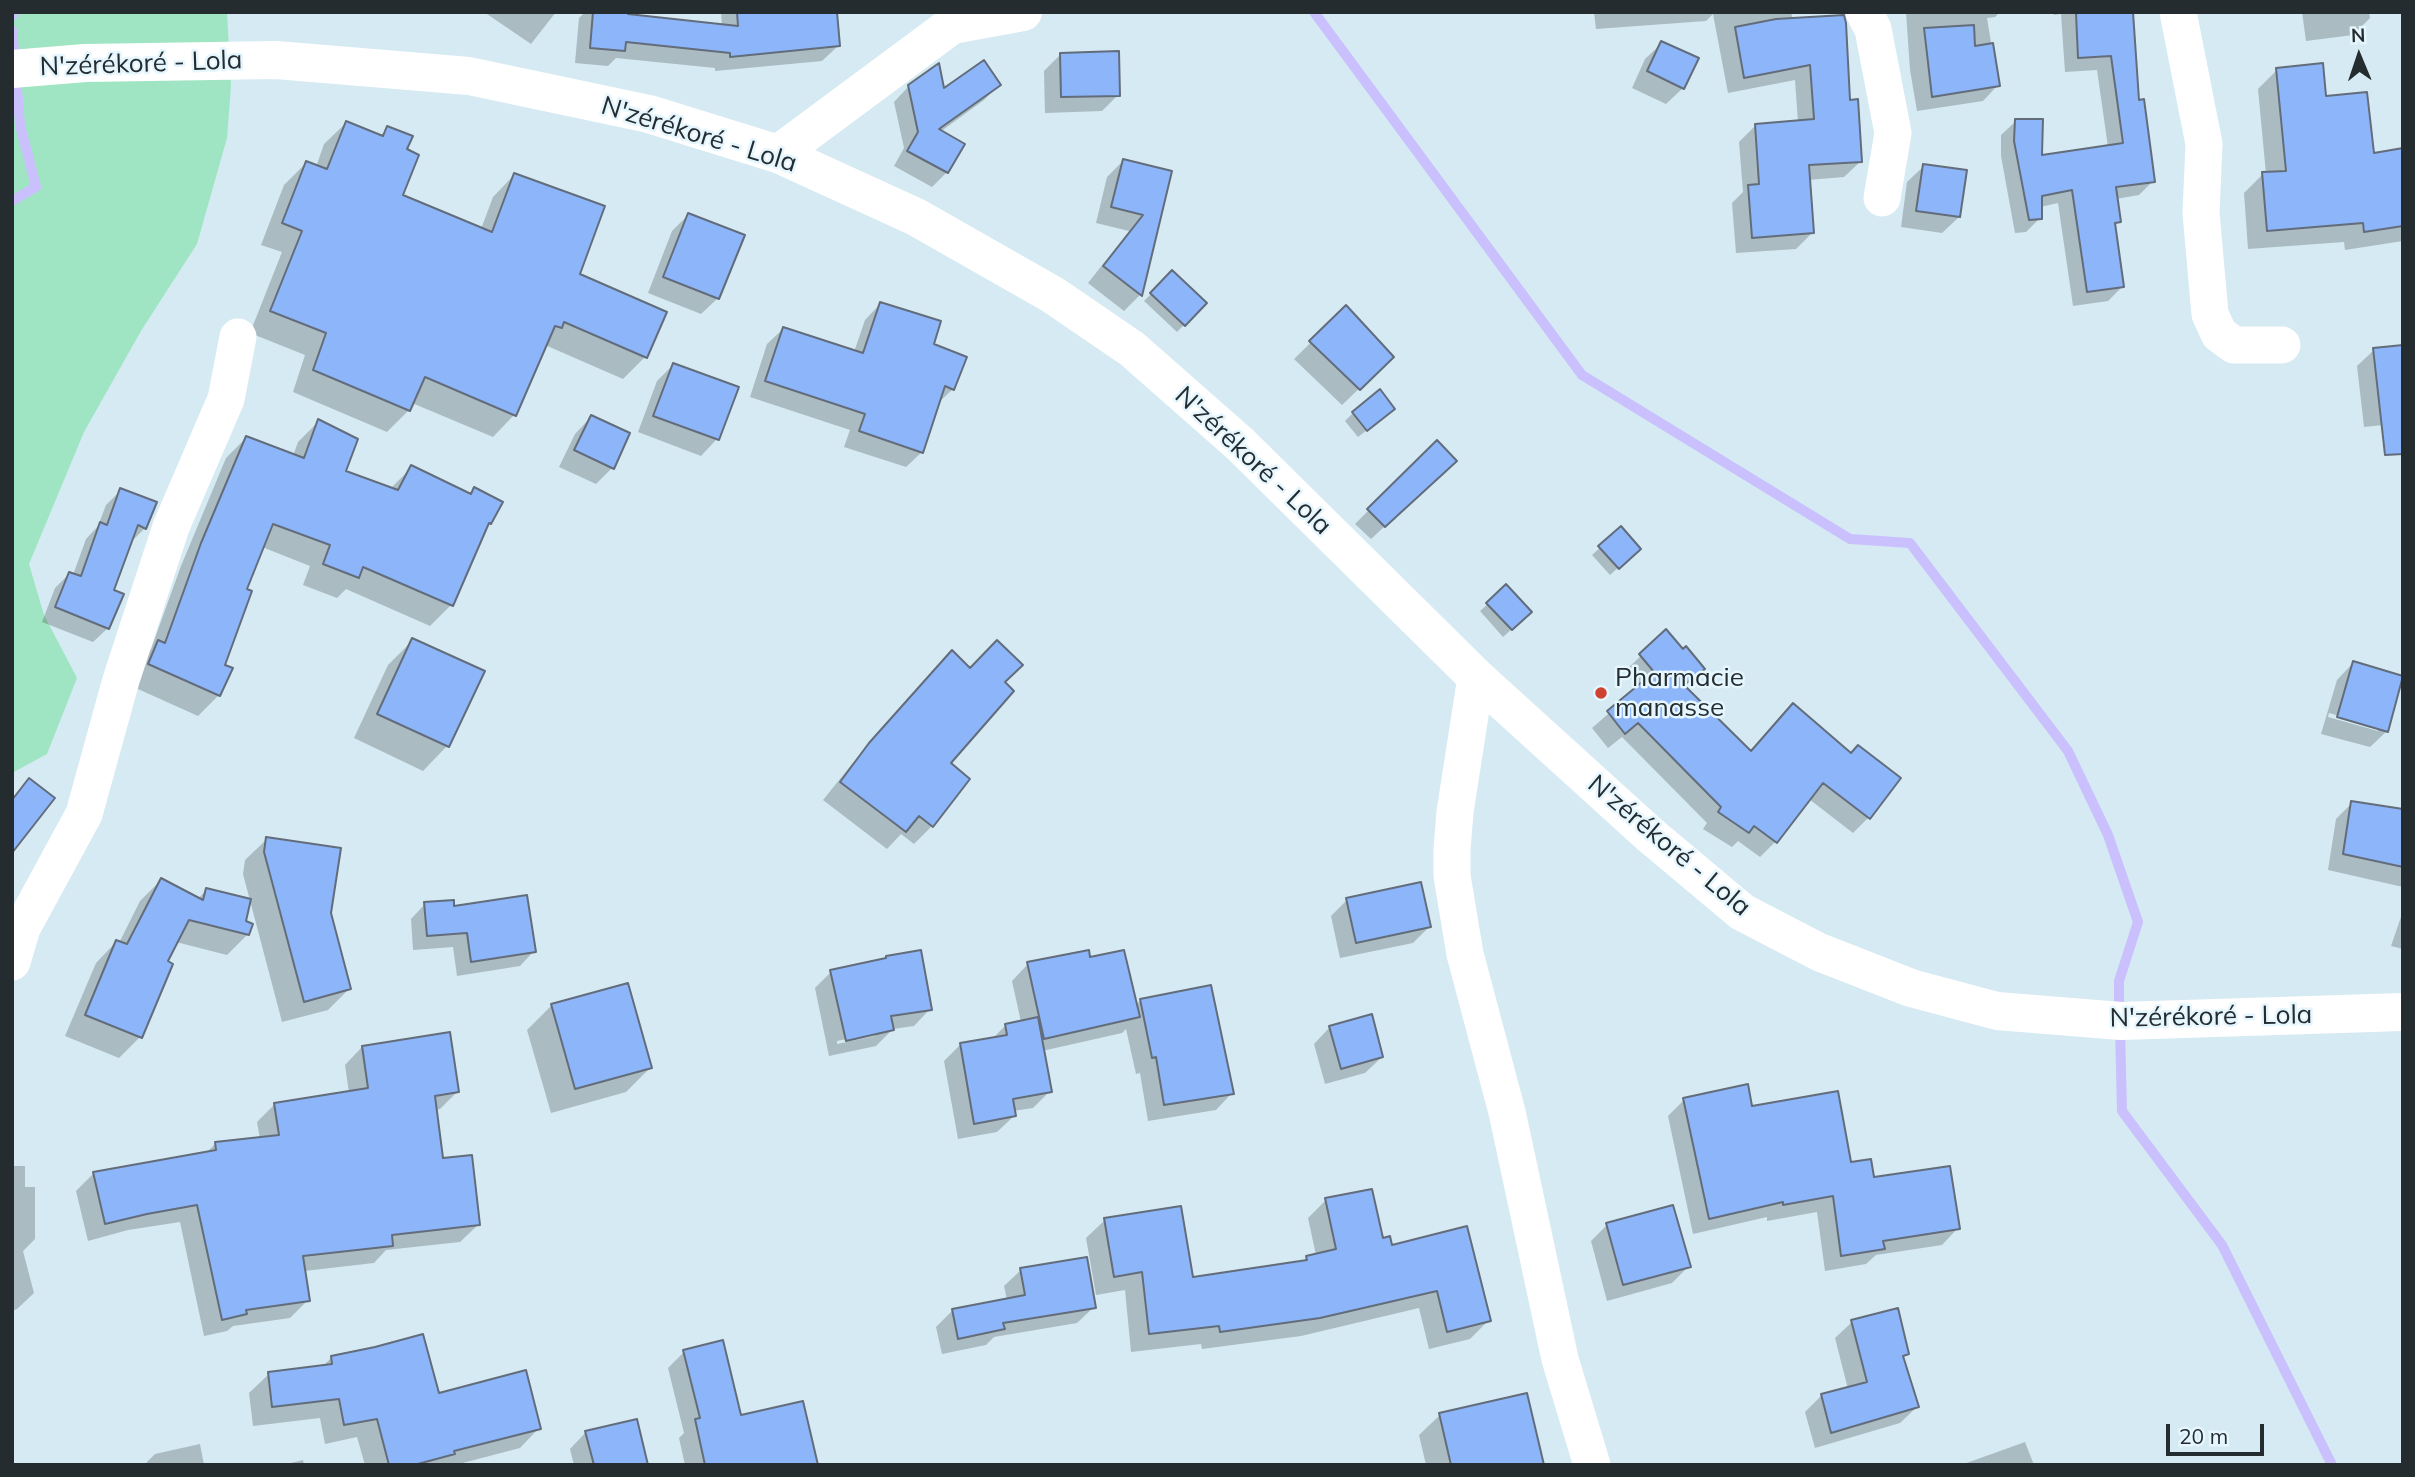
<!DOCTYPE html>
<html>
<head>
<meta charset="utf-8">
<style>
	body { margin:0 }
	#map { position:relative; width:2415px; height:1477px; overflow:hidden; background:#d5eaf3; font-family:Mulish,sans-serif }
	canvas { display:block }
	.frame { position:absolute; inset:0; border:14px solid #242c30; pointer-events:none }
	.north { position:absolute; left:2324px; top:21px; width:70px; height:70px; -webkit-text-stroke:5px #e5f6fe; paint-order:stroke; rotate:358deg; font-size:19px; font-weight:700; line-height:28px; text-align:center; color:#242c30 }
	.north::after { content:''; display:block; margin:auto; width:24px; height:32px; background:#242c30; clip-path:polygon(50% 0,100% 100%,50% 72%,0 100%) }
	.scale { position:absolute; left:2166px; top:1424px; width:98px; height:32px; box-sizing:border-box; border:4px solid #242c30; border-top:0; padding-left:9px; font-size:21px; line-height:24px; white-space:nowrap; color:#242c30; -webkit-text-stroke:5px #e5f6fe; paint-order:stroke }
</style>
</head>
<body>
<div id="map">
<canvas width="2415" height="1477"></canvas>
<div class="frame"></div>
<div class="north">N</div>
<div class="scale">20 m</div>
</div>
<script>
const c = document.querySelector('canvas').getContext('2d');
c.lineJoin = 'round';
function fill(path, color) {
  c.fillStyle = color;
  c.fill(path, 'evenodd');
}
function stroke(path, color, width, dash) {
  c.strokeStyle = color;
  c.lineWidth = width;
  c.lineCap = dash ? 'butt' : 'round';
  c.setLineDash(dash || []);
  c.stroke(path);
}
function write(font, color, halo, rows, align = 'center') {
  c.font = font + ' Mulish,sans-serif';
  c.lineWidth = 5;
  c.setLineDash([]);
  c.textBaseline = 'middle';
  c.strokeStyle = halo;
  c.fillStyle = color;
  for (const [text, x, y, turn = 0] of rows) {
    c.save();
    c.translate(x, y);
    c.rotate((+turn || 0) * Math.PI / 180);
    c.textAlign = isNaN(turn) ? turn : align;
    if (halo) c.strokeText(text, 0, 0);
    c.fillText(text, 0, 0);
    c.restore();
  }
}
const green = new Path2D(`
	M12,12H227L231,86L227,138L197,244L141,331L84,432L29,564L44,615L77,678L47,754L12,773Z`);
const shadow = new Path2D(`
	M484,12H556L531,44Z
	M585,12H626V16L722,26L721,12H818L838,46L822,61L715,71V68L616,58L608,66L575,63L579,18Z
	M1594,12H1791L1793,20L1848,102L1861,161L1844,177L1808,180L1812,233L1796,249L1736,253L1732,203L1743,192L1739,142L1756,125L1798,122L1795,80L1728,93L1713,14L1706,21L1596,29Z
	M1906,12H2000L1995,17L1987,18L1998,85L1983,101L1917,111L1910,70Z
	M2053,12H2131L2137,102L2153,181L2139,195L2116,199L2119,222L2113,227L2122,287L2108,301L2073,306L2058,203L2040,207V218L2026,232L2015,233L2001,156V135L2016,121L2041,157L2108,147L2097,70L2065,72L2061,14L2054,15Z
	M2302,12H2369L2370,18L2353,35L2306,41Z
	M1662,43L1683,88L1666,104L1632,88L1645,59Z
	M1061,54L1118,95L1102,111L1045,113L1044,71Z
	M2277,70L2325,98L2372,155L2403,150V241L2345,250L2344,242L2248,249L2244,193L2263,174H2266L2258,89Z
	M999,85L984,100L940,132L963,144L947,172L932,187L894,166L904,148L894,102L909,86L943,91Z
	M346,123L380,136L388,128L404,150L401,196L481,229L493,197L514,175L578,275L665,313L645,357L623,379L545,345L514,415L493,437L412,403L409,410L387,432L293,392L305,355L250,333L282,252L261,245L284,185L306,163L316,167L324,144Z
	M1123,161L1170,172L1140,295L1124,311L1088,283L1129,231L1096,223L1107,177Z
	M1924,166L1959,217L1942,233L1901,227L1907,182Z
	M688,215L718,298L701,314L648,293L672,231Z
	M1172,273L1205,303L1177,332L1144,301Z
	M880,304L932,345L953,389L938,403L922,452L906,467L844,447L850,430L750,397L767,344L783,329L854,352L865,320Z
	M1346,308L1392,357L1342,405L1294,359Z
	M2374,350L2403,423L2364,427L2357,366Z
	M673,365L717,439L701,456L638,432L657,381Z
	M1353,413L1385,416L1358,437L1345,421Z
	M591,417L612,468L596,484L559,467L575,434Z
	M319,421L344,472L390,489L412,467L469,495L475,489L490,523L486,527L451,605L430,626L346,589L337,598L303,585L310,566L262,547L244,590L222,666L219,695L198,716L129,685L137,663L151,649L181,566L226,458L246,438L293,456L298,442Z
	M1437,442L1441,474L1371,539L1355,524Z
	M121,490L145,528L130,543L112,591L108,628L93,642L42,622L55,588L69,574L73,575L86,539L98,526L106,505Z
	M1621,529L1631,556L1610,575L1592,555Z
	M1488,604L1522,620L1503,637L1480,611Z
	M1666,632L1703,669L1684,687L1750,753L1778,721L1869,817L1853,833L1809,799L1775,842L1760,857L1738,841L1732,847L1703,829L1707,823L1622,737L1608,748L1592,728L1639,687L1625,671Z
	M413,640L447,746L423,771L354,738L388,665Z
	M952,652L970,670L1003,682L948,763L967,779L932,826L914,844L901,834L887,849L823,800L852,764Z
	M2353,663L2387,731L2370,747L2321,734L2337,680ZM2329,713L2378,727V731L2328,717Z
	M2352,803L2403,812V887L2328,870L2336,819Z
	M267,839L329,913L350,988L328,1010L282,1022L243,874L245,860Z
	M161,880L198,899L207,889L244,922L248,934L227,955L176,942L166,962L140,1037L119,1058L65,1036L96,963L116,942L119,943L140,901Z
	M1347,900L1430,926L1413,943L1340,958L1331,916Z
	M425,904L452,908L534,951L520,966L457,976L453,947L413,950L411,919Z
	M2403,911V949L2391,946Z
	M1089,959L1136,1005L1140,1001L1232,1093L1216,1110L1148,1121L1140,1073L1136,1074L1126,1029L1122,1033L1042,1051L1050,1091L1033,1108L1013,1111L1014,1116L997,1132L958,1139L944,1061L960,1045L992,1039L1006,1025L1021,1022L1012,981L1028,964Z
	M884,960L930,1009L914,1026L893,1029L876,1046L829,1056L815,988L831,972ZM875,1033V1036L837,1044V1041Z
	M552,1005L650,1068L626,1092L551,1113L527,1030Z
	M1330,1027L1382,1057L1365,1073L1325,1084L1314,1044Z
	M362,1047L457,1092L440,1109L435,1110L441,1160L478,1225L460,1242L386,1250L374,1263L304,1271L308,1300L290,1318L233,1326L227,1331L204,1336L180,1222L128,1230L88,1241L76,1191L93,1174L205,1154L216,1143L260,1139L257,1122L274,1105L349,1093L345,1065Z
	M1684,1100L1751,1108L1958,1228L1942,1245L1876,1255L1866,1264L1825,1271L1817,1212L1767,1221V1217L1693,1234L1668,1116Z
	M12,1166H25V1187H35V1239L23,1251L34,1293L17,1309L12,1311Z
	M1326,1200L1489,1320L1470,1339L1429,1349L1419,1308L1301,1336L1202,1349L1201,1344L1131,1352L1125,1290L1096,1295L1086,1238L1105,1220L1192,1279L1302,1262L1307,1257L1316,1255L1308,1218Z
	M1607,1225L1689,1266L1672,1283L1607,1301L1591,1241Z
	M1021,1270L1094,1307L1077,1323L994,1337L986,1345L942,1354L936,1327L953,1310L1007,1300L1004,1286Z
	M1852,1322L1907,1354L1902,1359L1917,1407L1900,1423L1815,1448L1805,1412L1822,1395L1848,1389L1835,1338Z
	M684,1352L740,1417L816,1465H685L679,1438L684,1433L668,1368Z
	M332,1357L437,1395L539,1428L520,1448L455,1465H365L357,1437L325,1444L320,1418L253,1426L249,1393L269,1374L322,1367Z
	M1440,1415L1542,1465H1426L1419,1435Z
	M586,1432L646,1465H574L570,1449Z
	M2025,1442L2034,1465H1961Z
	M200,1444L204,1465H144L155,1454Z
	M303,1460L304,1465H283Z`);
const stream = new Path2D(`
	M1314,12L1582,375L1850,539L1910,543L2068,751L2108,835L2138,922L2119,981V1013
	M12,16L14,12
	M12,30L15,61
	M12,201L36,187L20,125L16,76
	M2120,1028L2122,1111L2222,1245L2332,1465`);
const building = new Path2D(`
	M593,12H628V14L738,26L737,12H837L840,46L730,57V53L626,42L625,51L590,48Z
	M2133,12L2139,100L2144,99L2155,182L2116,187L2121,222L2115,223L2124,287L2087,292L2072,190L2042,196V219L2029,220L2014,141L2015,119H2043L2042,155L2123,143L2111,56L2078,58L2076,13Z
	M1844,15L1846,23L1850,100L1858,99L1862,162L1809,165L1814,233L1752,238L1748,185L1759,184L1755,124L1814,119L1810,65L1744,78L1735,27L1776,19Z
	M1974,25L1975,46L1993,43L2000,86L1932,97L1924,28Z
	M1661,41L1699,58L1684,89L1647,71Z
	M1119,51L1120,96L1061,97L1060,53Z
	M984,60L1001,85L939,129L965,144L948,173L907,151L918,132L908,85L939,63L944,88Z
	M2323,63L2326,96L2367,92L2374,153L2403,148V226L2364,232L2363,223L2267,231L2262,172L2286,171L2276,68Z
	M346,121L383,136L387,126L413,136L407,149L419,155L403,195L492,232L514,173L605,206L580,274L667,312L647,358L564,322L562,328L555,326L516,416L425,377L410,411L313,370L326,333L270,311L302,231L282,223L306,161L327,169Z
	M1123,159L1172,171L1142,296L1103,266L1143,215L1111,207Z
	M1923,164L1967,170L1960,217L1916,211Z
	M688,213L745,235L719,299L663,277Z
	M1172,270L1207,303L1185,326L1150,293Z
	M880,302L941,321L934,344L967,357L954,390L945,386L923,453L859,431L865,414L765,381L783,327L863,353Z
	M1346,305L1394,357L1360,390L1309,341Z
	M2403,345V454L2385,455L2373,348Z
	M673,363L739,387L719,440L653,416Z
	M1380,389L1395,409L1367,431L1352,412Z
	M591,415L630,433L614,469L574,450Z
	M318,419L358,439L346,471L398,490L411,465L471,494L474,487L503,502L491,524L489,523L453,606L363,567L359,578L323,564L330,545L273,524L247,589L252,591L225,665L233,668L220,696L148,664L158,640L165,643L201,543L246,436L304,458Z
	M1437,440L1457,461L1385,527L1367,509Z
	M120,488L157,502L146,529L138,525L114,590L124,594L109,629L55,607L69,572L81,576L100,522L107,525Z
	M1621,526L1641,549L1619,569L1598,546Z
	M1506,584L1532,612L1512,630L1486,603Z
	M1666,629L1683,649L1686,646L1705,669L1684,685L1751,751L1793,703L1851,753L1858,745L1901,778L1870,819L1823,783L1777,843L1754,826L1749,833L1718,812L1721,807L1638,723L1625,734L1607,711L1654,672L1639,654Z
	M412,638L485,671L449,747L377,714Z
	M997,640L1023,665L1005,682L1014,691L951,763L970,779L933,827L919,816L906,832L840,782L869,743L952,650L970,668Z
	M2353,661L2403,676L2388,732L2337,717Z
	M29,778L55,798L12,853V800Z
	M2351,801L2403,809V867L2343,854Z
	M266,837L341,848L331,913L351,989L304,1002L264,852Z
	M161,878L203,900L206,888L251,899L246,921L253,924L249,935L189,920L168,961L173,964L142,1038L85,1015L116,940L127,944Z
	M1421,882L1431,927L1356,943L1346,898Z
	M527,895L536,952L471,962L467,933L427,936L424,902L454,900V906Z
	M921,950L932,1010L891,1016L894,1030L846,1041L830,970L886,958V956Z
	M1089,950L1090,957L1124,950L1140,1017L1044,1039L1027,962Z
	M628,983L652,1068L575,1089L551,1004Z
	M1211,985L1234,1094L1164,1105L1156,1057L1152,1058L1140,999Z
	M1372,1014L1383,1057L1341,1069L1329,1026Z
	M1038,1017L1052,1092L1013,1099L1016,1116L974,1124L960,1043L1007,1035L1005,1024Z
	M450,1032L459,1092L435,1096L443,1158L472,1155L480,1225L392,1235L393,1246L303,1256L310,1301L246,1310L247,1314L222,1320L197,1205L147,1214L105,1224L93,1172L216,1150L215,1142L279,1135L274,1103L368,1088L362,1046Z
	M1748,1084L1752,1106L1838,1091L1851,1162L1871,1159L1874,1177L1950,1166L1960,1229L1883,1241L1885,1249L1841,1256L1833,1196L1783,1205V1202L1709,1219L1683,1098Z
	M1372,1189L1383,1238L1390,1236L1392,1245L1467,1226L1491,1321L1447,1332L1437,1291L1320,1318L1220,1332L1219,1326L1149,1334L1142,1272L1114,1277L1104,1218L1181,1206L1193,1277L1307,1260L1306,1256L1336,1249L1325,1198Z
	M1673,1205L1691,1267L1623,1285L1606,1223Z
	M1087,1257L1096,1308L1003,1323L1005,1329L958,1339L952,1309L1025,1295L1020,1268Z
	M1898,1308L1909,1354L1903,1356L1919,1407L1831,1433L1821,1394L1867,1382L1851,1320Z
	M423,1334L439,1393L526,1370L541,1429L454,1451L455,1454L414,1465H389L377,1419L344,1425L339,1399L272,1407L268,1372L332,1364L331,1356L375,1347Z
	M723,1340L741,1415L803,1401L818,1465H705L695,1419L700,1418L683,1350Z
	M1527,1393L1544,1465H1451L1439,1413Z
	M637,1419L648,1465H594L585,1431Z`);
const minor = new Path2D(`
	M1864,12L1873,29L1893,133L1882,198
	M2178,12L2204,144L2201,213L2210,314L2219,334L2234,345H2282
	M1476,677L1455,812L1452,849V876L1465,954L1507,1112L1560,1359L1592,1465
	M12,962L22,928L84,814L121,680L171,527L226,399L238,337`);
const tertiary = new Path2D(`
	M778,154L952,25L1023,12`);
const trunk = new Path2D(`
	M12,69L85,63L276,60L469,76L649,114L778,154L916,217L1053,295L1132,349L1240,444L1476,677L1649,834L1742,912L1819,952L1911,988L1997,1011L2121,1021L2403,1012`);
const markers = [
	[1601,693,7,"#cf4232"]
];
const streetNames = [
	["N'zérékoré - Lola",141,64,-2],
	["N'zérékoré - Lola",699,135,17],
	["N'zérékoré - Lola",1253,461,43],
	["N'zérékoré - Lola",1669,846,40],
	["N'zérékoré - Lola",2211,1017,-1]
];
const poiNames = [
	["Pharmacie",1615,678],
	["manasse",1615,708]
];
fill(green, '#a0e5c3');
fill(shadow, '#0003');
stroke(stream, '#cac0fd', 10);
fill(building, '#8cb6f9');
stroke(building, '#636c7b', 2);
stroke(minor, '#fff', 37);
stroke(tertiary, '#fff', 38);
stroke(trunk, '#fff', 38);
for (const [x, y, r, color] of markers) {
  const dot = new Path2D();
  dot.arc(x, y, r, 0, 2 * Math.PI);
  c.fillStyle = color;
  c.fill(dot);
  stroke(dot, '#e5f6fe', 2.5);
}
write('26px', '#242c30', '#e5f6fe', streetNames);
write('26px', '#242c30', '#e5f6fe', poiNames, 'left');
</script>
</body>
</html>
